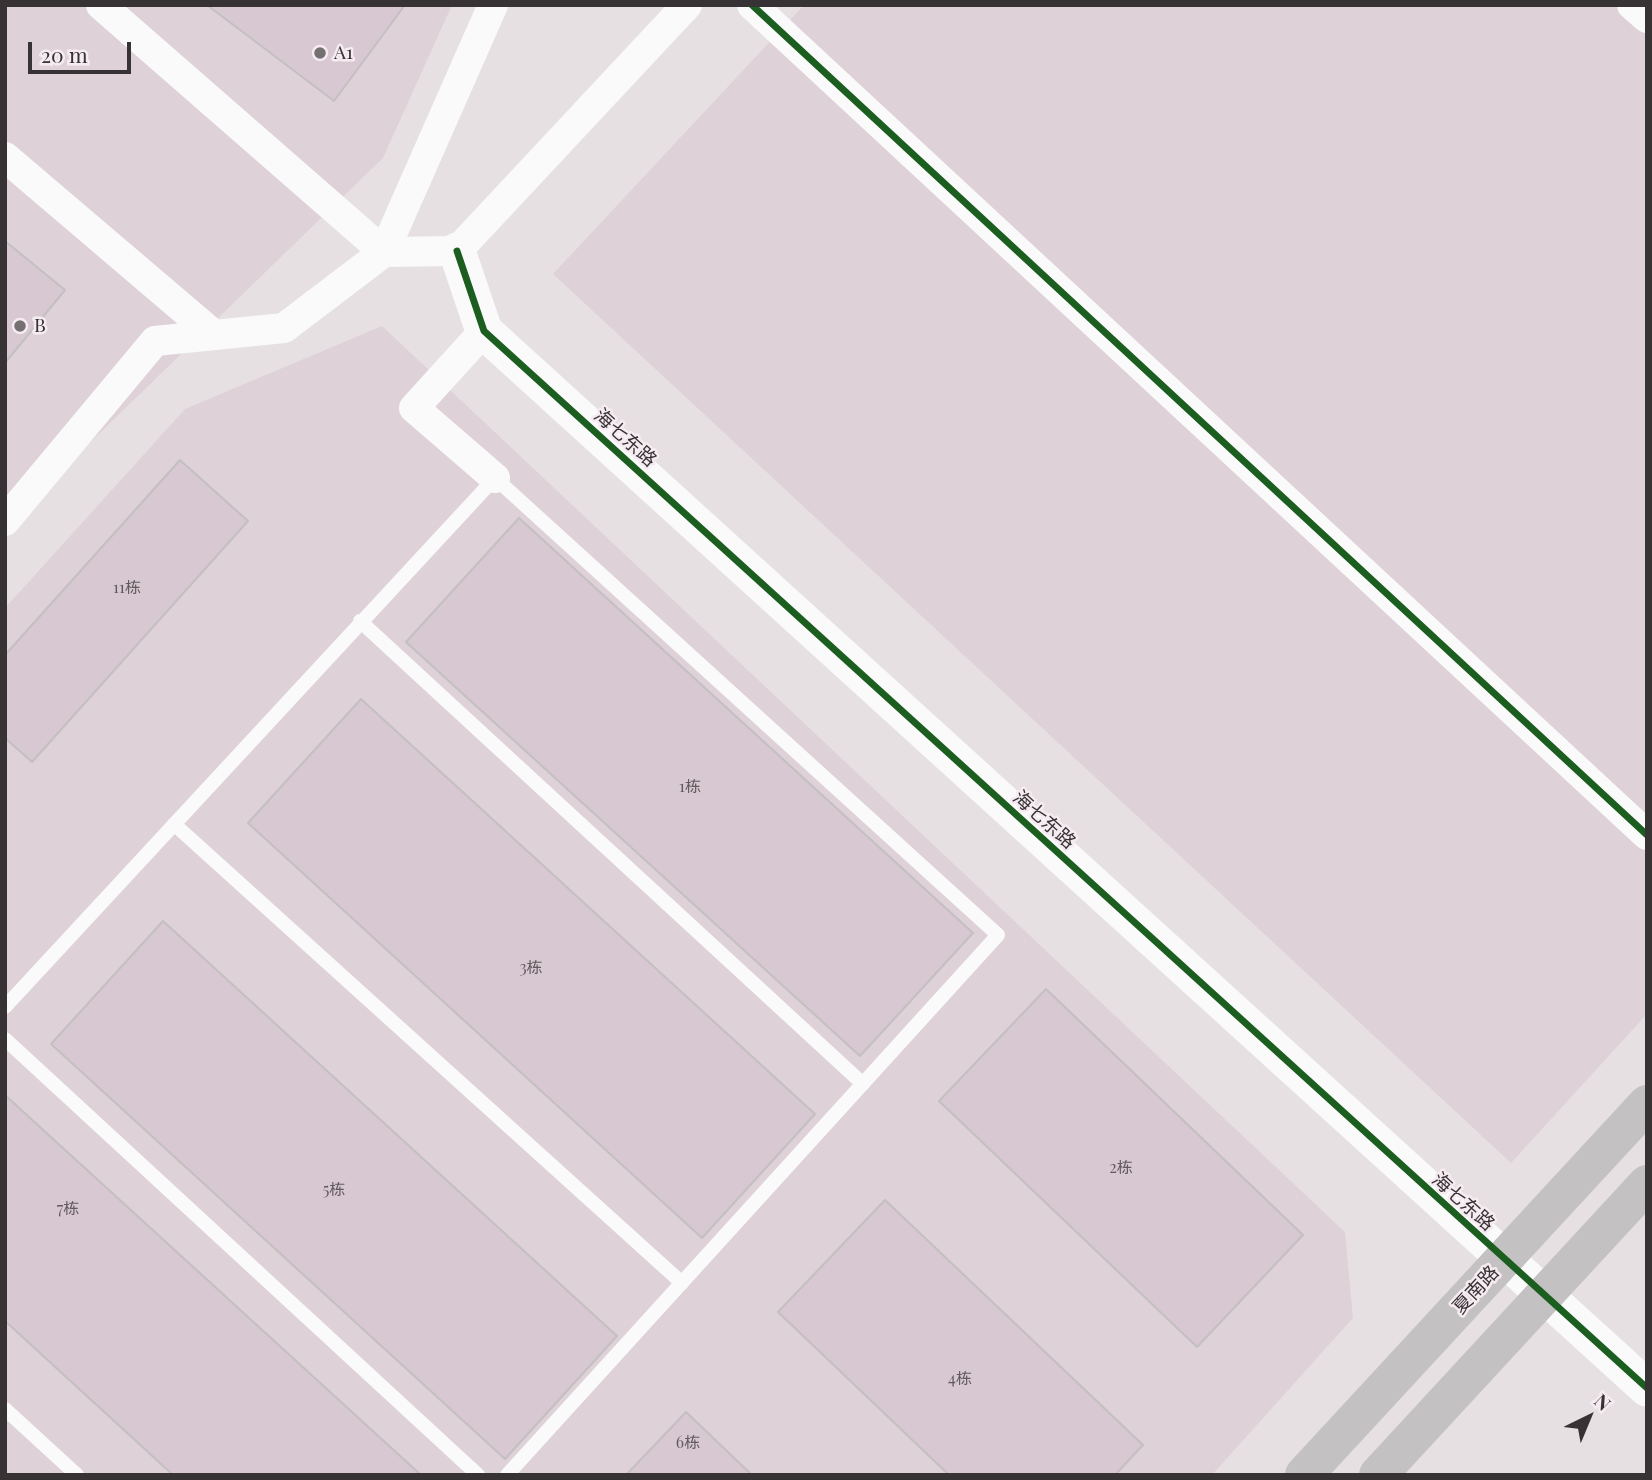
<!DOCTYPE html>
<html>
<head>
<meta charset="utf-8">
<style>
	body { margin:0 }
	#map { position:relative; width:1652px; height:1480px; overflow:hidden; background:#e6e0e3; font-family:"Playfair Display",serif }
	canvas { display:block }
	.frame { position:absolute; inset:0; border:7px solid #373335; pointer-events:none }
	.north { position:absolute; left:1554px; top:1382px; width:70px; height:70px; -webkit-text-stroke:5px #f5ebf0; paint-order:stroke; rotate:43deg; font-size:19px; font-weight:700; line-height:28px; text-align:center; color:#373335 }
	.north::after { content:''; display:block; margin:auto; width:24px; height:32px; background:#373335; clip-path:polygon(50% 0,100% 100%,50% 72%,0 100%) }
	.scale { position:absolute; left:28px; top:42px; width:103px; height:32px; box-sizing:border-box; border:4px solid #373335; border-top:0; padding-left:9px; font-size:21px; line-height:24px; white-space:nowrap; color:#373335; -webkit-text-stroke:5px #f5ebf0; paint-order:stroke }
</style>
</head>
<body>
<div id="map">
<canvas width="1652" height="1480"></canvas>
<div class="frame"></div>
<div class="north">N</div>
<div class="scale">20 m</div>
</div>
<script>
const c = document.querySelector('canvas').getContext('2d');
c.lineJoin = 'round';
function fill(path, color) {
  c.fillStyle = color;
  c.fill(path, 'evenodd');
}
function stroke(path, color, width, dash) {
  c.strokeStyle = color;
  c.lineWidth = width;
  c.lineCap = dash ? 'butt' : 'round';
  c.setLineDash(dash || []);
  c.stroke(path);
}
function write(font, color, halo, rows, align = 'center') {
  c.font = font + ' "Playfair Display","Noto Sans SC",serif';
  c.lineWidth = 5;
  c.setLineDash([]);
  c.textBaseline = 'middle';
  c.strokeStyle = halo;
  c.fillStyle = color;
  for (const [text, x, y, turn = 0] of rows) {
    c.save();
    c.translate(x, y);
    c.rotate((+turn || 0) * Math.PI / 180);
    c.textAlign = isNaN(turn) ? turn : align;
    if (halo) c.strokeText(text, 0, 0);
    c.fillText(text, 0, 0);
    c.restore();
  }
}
const built = new Path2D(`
	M5,5H452L383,158L5,525Z
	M804,5H1647V1014L1511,1163L553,274Z
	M382,326L1345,1232L1353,1318L1212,1475H5V608L185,409Z`);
const building = new Path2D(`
	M207,5H405L334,101Z
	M5,241L65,290L5,363Z
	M180,460L248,521L32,762L5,738V655Z
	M519,518L973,933L860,1056L406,642Z
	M361,699L815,1114L702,1238L248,823Z
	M163,921L617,1336L505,1459L51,1044Z
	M1046,989L1303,1235L1197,1347L939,1101Z
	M6,1096L421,1475H173L5,1321Z
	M885,1200L1143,1445L1115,1475H949L778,1312Z
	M686,1412L752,1475H626Z`);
const service = new Path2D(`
	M360,621L863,1084
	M174,824L682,1283
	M5,1007L495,478L998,935L507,1475
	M5,1039L478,1475
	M5,1409L77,1475`);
const minor = new Path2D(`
	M101,5L384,252L493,5
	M752,5L1647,835
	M1632,5L1647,18
	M5,157L214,335
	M484,331L414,408L495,478
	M5,521L155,341L284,328L384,252L457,251L687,5`);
const tertiary = new Path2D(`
	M457,251L484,331L1647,1388`);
const secondary = new Path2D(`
	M1304,1475L1647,1104
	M1378,1475L1647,1184`);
const cycleway = new Path2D(`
	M752,5L1647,835
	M457,251L484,331L1647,1388`);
const markers = [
	[320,53,7,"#747072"],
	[20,326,7,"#747072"]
];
const numberNames = [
	["11栋",127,588],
	["1栋",690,787],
	["3栋",531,968],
	["2栋",1121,1168],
	["5栋",334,1190],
	["7栋",68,1209],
	["4栋",960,1379],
	["6栋",688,1443]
];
const poiNames = [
	["A1",334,53],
	["B",34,326]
];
const streetNames = [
	["海七东路",625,438,42],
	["海七东路",1044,820,42],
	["海七东路",1463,1202,42],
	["夏南路",1476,1290,-47]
];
fill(built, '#ded2d8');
fill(building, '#d8c8d1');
stroke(building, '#c4bfc1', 2);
stroke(service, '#fbfafb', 14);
stroke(minor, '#fbfafb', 30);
stroke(tertiary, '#fbfafb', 37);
stroke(secondary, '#c4c1c3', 38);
stroke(cycleway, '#1b5e20', 7);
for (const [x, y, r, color] of markers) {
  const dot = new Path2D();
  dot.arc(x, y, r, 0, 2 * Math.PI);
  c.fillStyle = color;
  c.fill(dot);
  stroke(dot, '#f5ebf0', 2.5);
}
write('16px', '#625b5e', null, numberNames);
write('19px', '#373335', '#f5ebf0', poiNames, 'left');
write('19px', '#373335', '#f5ebf0', streetNames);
</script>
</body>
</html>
